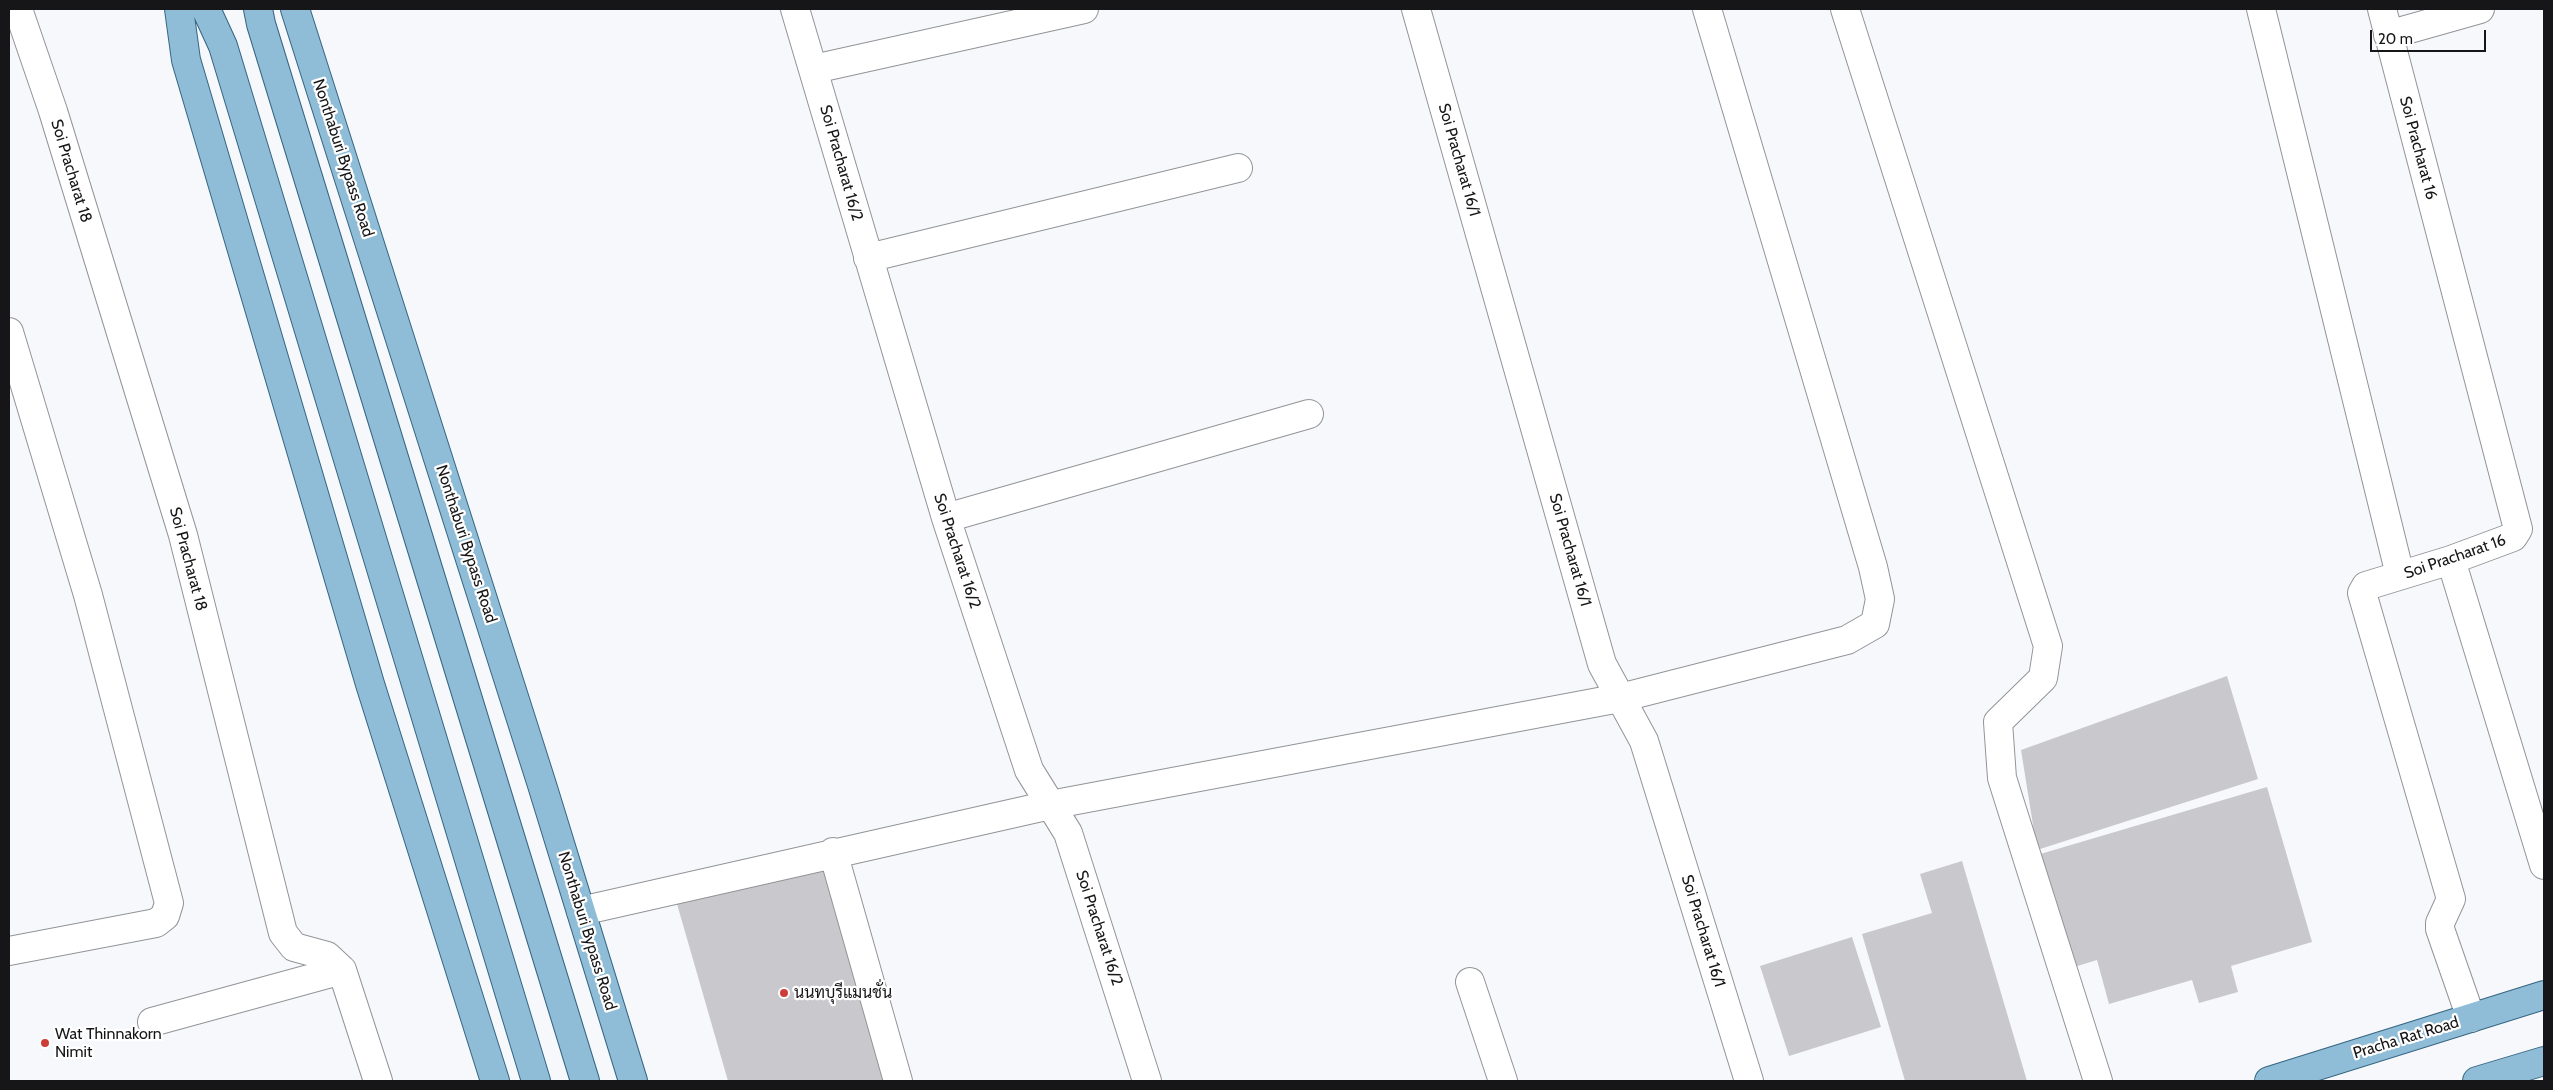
<!DOCTYPE html>
<html>
<head>
<meta charset="utf-8">
<style>
	body { margin:0 }
	#map { position:relative; width:2553px; height:1090px; overflow:hidden; background:#f6f8fc; font-family:Cabin,sans-serif }
	canvas { display:block }
	.frame { position:absolute; inset:0; border:10px solid #161618; pointer-events:none }
	.scale { position:absolute; left:2370px; top:30px; width:116px; height:22px; box-sizing:border-box; border:2px solid #161618; border-top:0; padding-left:6px; font-size:15px; line-height:18px; white-space:nowrap; color:#161618; -webkit-text-stroke:4px #fff; paint-order:stroke }
</style>
</head>
<body>
<div id="map">
<canvas width="2553" height="1090"></canvas>
<div class="frame"></div>
<div class="scale">20 m</div>
</div>
<script>
const c = document.querySelector('canvas').getContext('2d');
c.lineJoin = 'round';
function fill(path, color) {
  c.fillStyle = color;
  c.fill(path, 'evenodd');
}
function stroke(path, color, width, dash) {
  c.strokeStyle = color;
  c.lineWidth = width;
  c.lineCap = dash ? 'butt' : 'round';
  c.setLineDash(dash || []);
  c.stroke(path);
}
function write(font, color, halo, rows, align = 'center') {
  c.font = font + ' Cabin,Sarabun,sans-serif';
  c.lineWidth = 4.5;
  c.setLineDash([]);
  c.textBaseline = 'middle';
  c.strokeStyle = halo;
  c.fillStyle = color;
  for (const [text, x, y, turn = 0] of rows) {
    c.save();
    c.translate(x, y);
    c.rotate((+turn || 0) * Math.PI / 180);
    c.textAlign = isNaN(turn) ? turn : align;
    if (halo) c.strokeText(text, 0, 0);
    c.fillText(text, 0, 0);
    c.restore();
  }
}
const building = new Path2D(`
	M2227,676L2258,779L2037,850L2021,750Z
	M2267,787L2312,942L2231,966L2238,992L2199,1003L2192,980L2109,1004L2097,960L2071,968L2037,855Z
	M829,860L892,1081H728L677,904Z
	M1962,861L2027,1081H1905L1862,934L1932,913L1920,874Z
	M1852,937L1881,1027L1789,1056L1760,966Z`);
const minor = new Path2D(`
	M18,9L53,111L183,535L283,933L294,947L327,956L342,970L378,1081
	M795,9L946,518L1029,770L1068,833L1147,1081
	M1416,9L1602,664L1644,741L1749,1081
	M1845,9L2048,646L2043,678L1998,722L2002,778L2098,1081
	M2261,9L2400,575
	M2382,9L2518,529L2513,537L2451,560L2366,586L2362,593L2451,899L2440,923V929L2471,1018
	M2388,35L2480,9
	M814,69L1084,9
	M868,258L1238,168
	M9,332L88,595L169,903L165,916L156,923L9,951
	M946,518L1309,414
	M2451,560L2544,865
	M833,852L898,1081
	M581,911L1050,805L1620,698L1847,640L1875,624L1880,599L1873,567L1707,9
	M1470,982L1503,1081
	M152,1022L342,970`);
const major = new Path2D(`
	M179,9L186,60L370,684L495,1081
	M206,9L223,46L536,1081
	M258,9L261,24L585,1081
	M295,9L542,785L633,1081
	M2269,1081L2544,995
	M2477,1081L2544,1061`);
const markers = [
	[784,993,5,"#cc3e37"],
	[45,1043,5,"#cc3e37"]
];
const streetNames = [
	["Soi Pracharat 16",2418,148,75],
	["Nonthaburi Bypass Road",343,158,72],
	["Soi Pracharat 16/1",1459,160,74],
	["Soi Pracharat 16/2",841,163,74],
	["Soi Pracharat 18",71,171,73],
	["Nonthaburi Bypass Road",466,544,72],
	["Soi Pracharat 16/1",1570,550,74],
	["Soi Pracharat 16/2",957,551,72],
	["Soi Pracharat 16",2455,557,-19],
	["Soi Pracharat 18",188,559,75],
	["Soi Pracharat 16/2",1099,928,72],
	["Nonthaburi Bypass Road",587,931,73],
	["Soi Pracharat 16/1",1703,931,73],
	["Pracha Rat Road",2406,1038,-17]
];
const poiNames = [
	["นนทบุรีแมนชั่น",794,993],
	["Wat Thinnakorn",55,1034],
	["Nimit",55,1052]
];
fill(building, '#c9c9cd');
stroke(minor, '#929497', 30);
stroke(major, '#356582', 30);
stroke(minor, '#fff', 28);
stroke(major, '#8fbcd6', 28);
for (const [x, y, r, color] of markers) {
  const dot = new Path2D();
  dot.arc(x, y, r, 0, 2 * Math.PI);
  c.fillStyle = color;
  c.fill(dot);
  stroke(dot, '#fff', 2);
}
write('16px', '#161618', '#fff', streetNames);
write('16px', '#161618', '#fff', poiNames, 'left');
</script>
</body>
</html>
